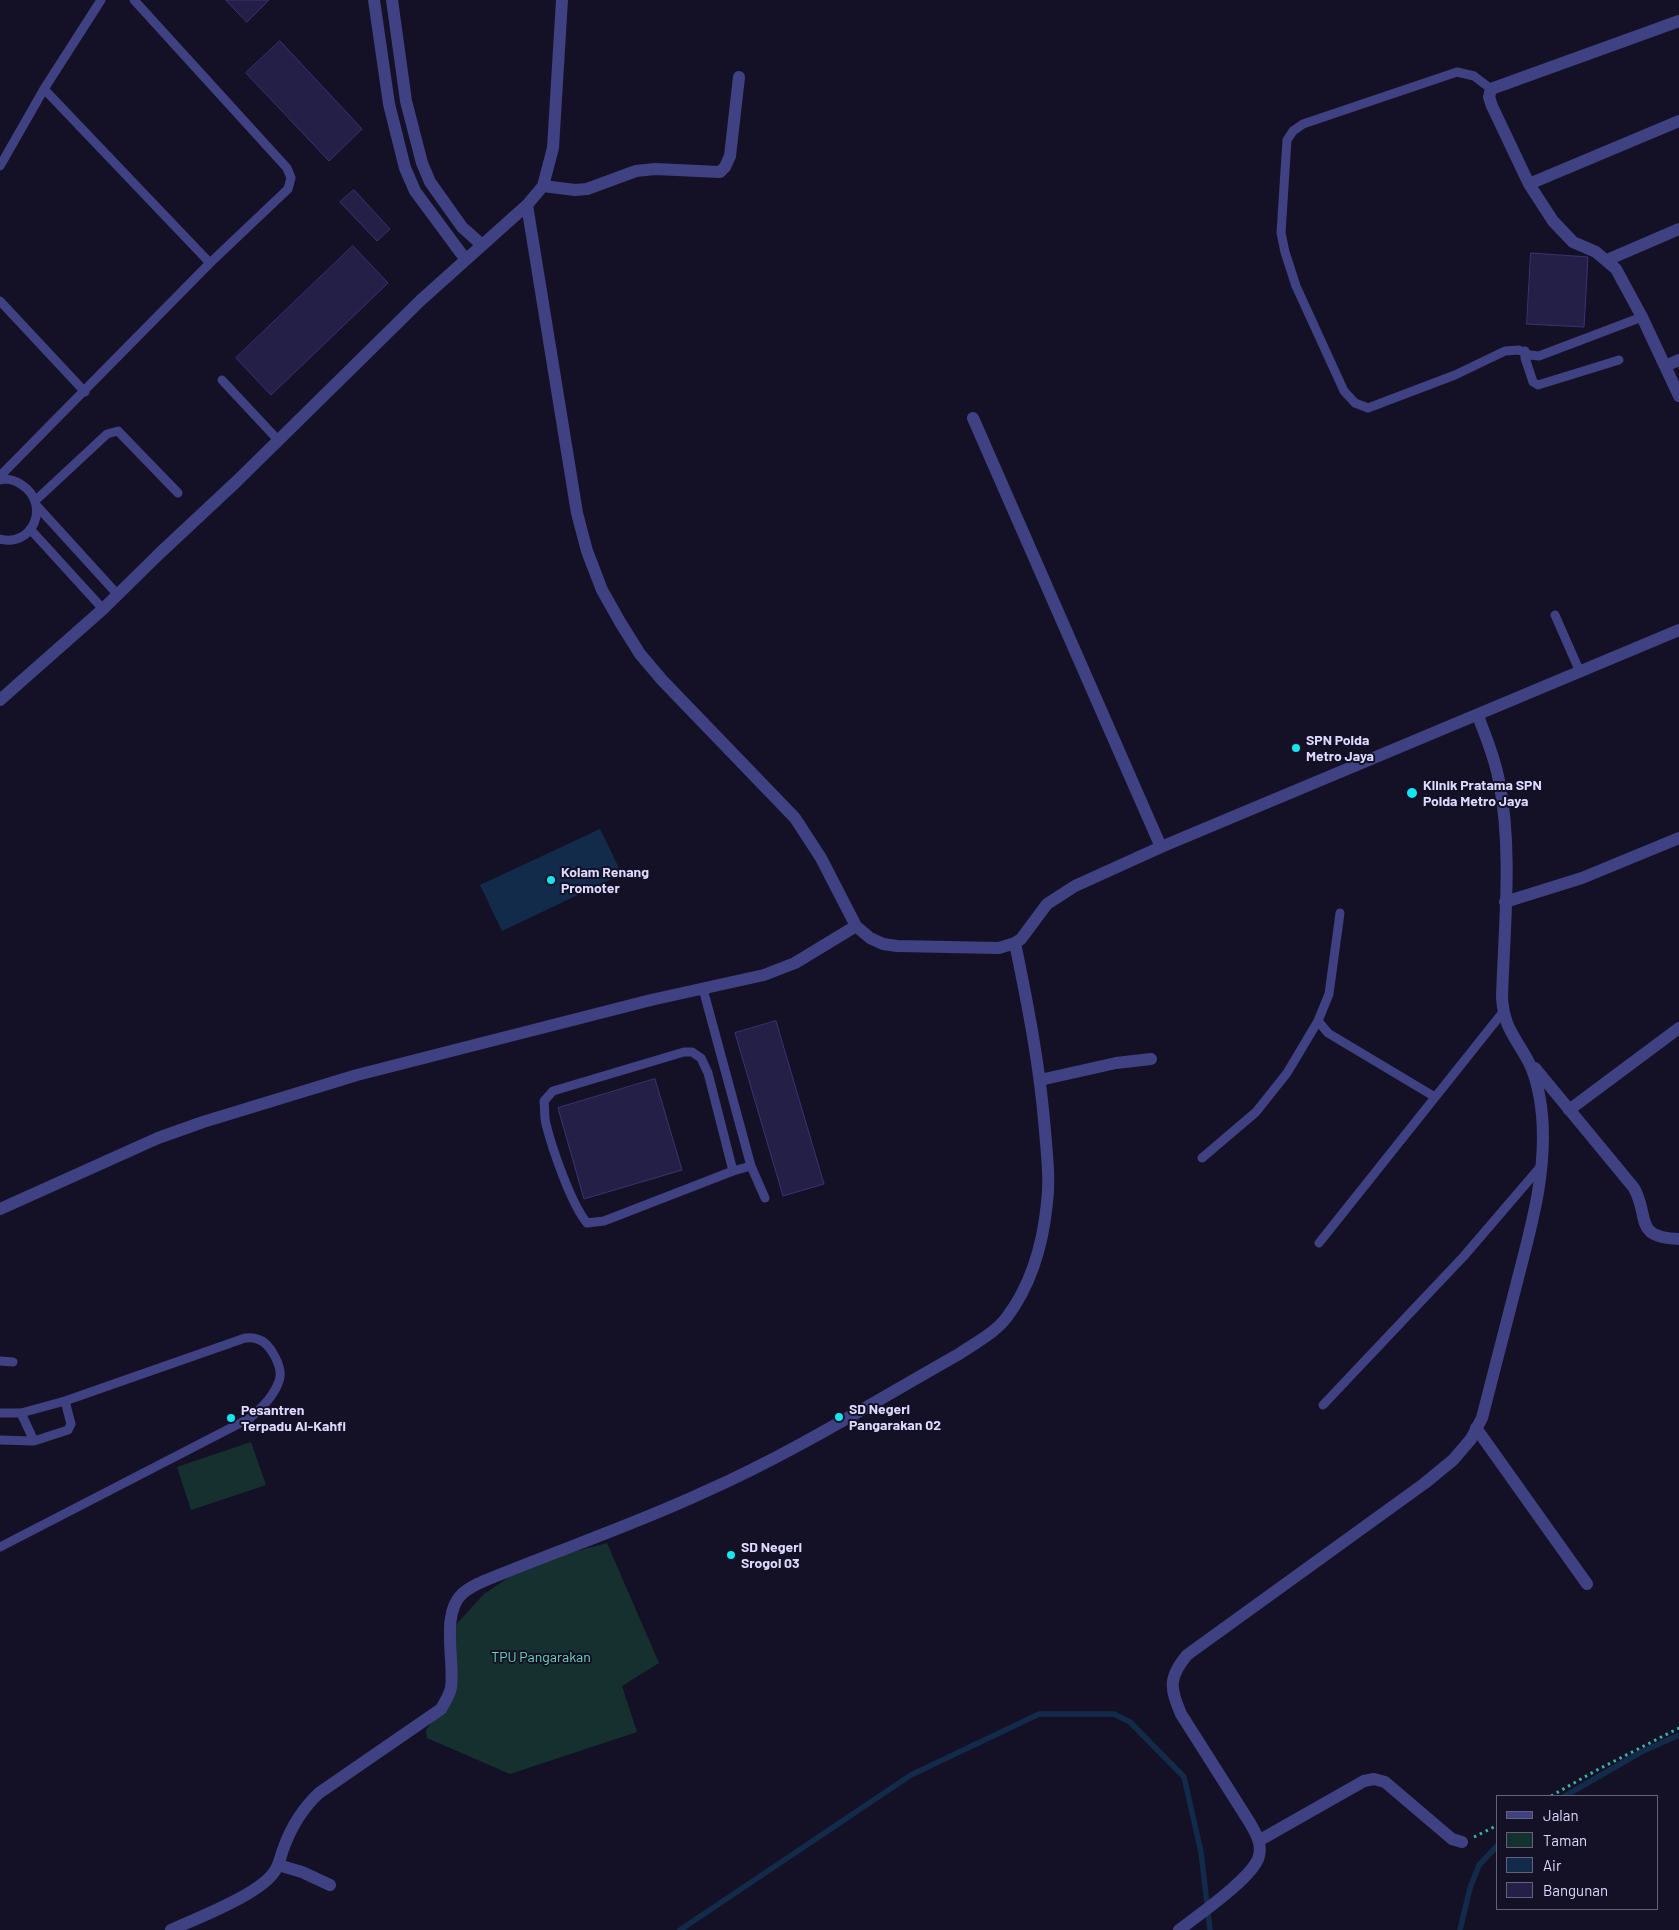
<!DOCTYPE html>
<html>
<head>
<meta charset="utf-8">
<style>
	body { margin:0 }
	#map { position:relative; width:1679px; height:1930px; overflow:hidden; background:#141127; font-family:Barlow,sans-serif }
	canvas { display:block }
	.legend { position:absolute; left:1496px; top:1795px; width:162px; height:115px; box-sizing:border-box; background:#141127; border:1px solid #64617d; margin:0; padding:6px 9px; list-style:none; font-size:15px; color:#dcdafd }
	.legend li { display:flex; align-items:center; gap:10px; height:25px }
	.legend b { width:25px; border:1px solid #64617d }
</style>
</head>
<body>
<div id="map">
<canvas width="1679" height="1930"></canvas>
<ul class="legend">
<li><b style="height:6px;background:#404183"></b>Jalan</li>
<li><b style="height:14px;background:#15302e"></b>Taman</li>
<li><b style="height:14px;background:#122b4a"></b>Air</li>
<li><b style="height:14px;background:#241f47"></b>Bangunan</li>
</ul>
</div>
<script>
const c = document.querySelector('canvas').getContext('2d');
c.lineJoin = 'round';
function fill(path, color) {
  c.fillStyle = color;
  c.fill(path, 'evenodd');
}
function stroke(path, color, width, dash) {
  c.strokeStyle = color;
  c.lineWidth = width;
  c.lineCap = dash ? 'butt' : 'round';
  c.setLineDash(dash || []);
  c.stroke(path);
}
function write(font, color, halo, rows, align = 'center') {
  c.font = font + ' Barlow,sans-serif';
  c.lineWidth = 4;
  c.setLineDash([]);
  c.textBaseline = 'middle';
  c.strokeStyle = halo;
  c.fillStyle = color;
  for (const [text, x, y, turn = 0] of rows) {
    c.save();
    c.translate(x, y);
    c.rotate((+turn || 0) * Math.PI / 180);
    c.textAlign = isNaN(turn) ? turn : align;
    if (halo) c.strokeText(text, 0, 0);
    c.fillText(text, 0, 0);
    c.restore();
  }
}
const green = new Path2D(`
	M251,1442L266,1485L191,1510L177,1467Z
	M607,1543L659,1663L622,1686L637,1732L510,1774L427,1738L426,1730L445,1704L451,1630L484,1594L512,1575L539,1561Z`);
const water = new Path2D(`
	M600,829L622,874L502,931L480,885Z`);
const stream = new Path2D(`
	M1565,1796L1641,1752L1679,1735
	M680,1930L911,1775L1039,1714H1114L1130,1722L1184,1777L1201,1852L1210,1930
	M1460,1930L1470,1888L1479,1865L1498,1845`);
const building = new Path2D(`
	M226,0H269L247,22Z
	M280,41L362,129L329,161L246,73Z
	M354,190L390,229L377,241L340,202Z
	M353,246L388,283L271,395L236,358Z
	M1531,253L1588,257L1584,327L1527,324Z
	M776,1021L824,1184L783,1196L735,1033Z
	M655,1079L682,1170L584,1199L558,1108Z`);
const path = new Path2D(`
	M1551,1796L1597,1770L1679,1728
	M1474,1837L1498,1825`);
const lane = new Path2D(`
	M44,89L210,263
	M1491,89L1474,76L1457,72L1303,124L1293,131L1287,140L1281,233L1285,252L1296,286L1344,391L1355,403L1368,408L1455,375L1505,351L1519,350L1530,355L1539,356L1642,317
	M0,166L44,89L101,0
	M0,301L85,392
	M1525,351V358L1533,382L1538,385L1619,360
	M222,380L278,440
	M0,476L210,263L288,189L291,178L287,168L134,0
	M0,480C8,478 15,480 22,485C51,504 33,548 0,539
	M36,500L107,434L118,431L178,493
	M37,506L118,595
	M30,529L103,609
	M1555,615L1580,672
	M1340,913L1329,994L1318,1021L1328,1033L1343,1042L1435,1097
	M703,989L751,1166L765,1198
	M1202,1158L1256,1112L1287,1073L1318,1021
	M733,1171L708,1073L701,1058L692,1052H684L553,1091L544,1101C545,1108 544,1117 546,1124C552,1148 571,1204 587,1223L604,1221L733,1171L751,1166
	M1319,1243L1503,1012
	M0,1361L13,1362
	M1323,1405L1464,1256L1542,1165
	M0,1413H21L65,1401L245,1338C248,1338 253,1337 257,1339C270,1342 284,1368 279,1381C274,1396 262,1408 250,1418L0,1547
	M21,1413L34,1441
	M0,1440L34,1441L68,1430L71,1424L65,1401`);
const street = new Path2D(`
	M374,0L389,104L405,168L415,191L466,260
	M392,0L406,101L422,163L430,182L462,227L482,245
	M562,0L553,148L543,186L527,205L577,513L587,551L602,590L620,622L640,654L662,680L795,818L821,858L856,926L870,938L883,944L897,946L999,948L1015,943L1021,939L1047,904L1075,886L1161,847L1679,630
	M1679,21L1491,89L1489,97L1492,106L1529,184L1553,221L1573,242L1596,252L1616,269L1642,317L1679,396
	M1529,184L1679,121
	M543,186L575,190L587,189L636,171L655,169L720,172L725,167L730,156L739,77
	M1607,260L1679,229
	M1665,366L1679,360
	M973,418L1161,847
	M0,700L103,609L160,553L237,481L421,300L527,205
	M1505,902L1582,878L1679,838
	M1535,1068L1634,1188C1650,1217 1633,1238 1679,1239
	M1040,1080L1116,1063L1151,1059
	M1569,1110L1679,1028
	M0,1209L158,1138L203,1122L357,1075L651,1000L764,975L795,963L856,926
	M1476,1428L1587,1584
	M1260,1840L1364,1781L1374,1779L1385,1782L1452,1839L1462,1842
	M278,1865L302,1872L330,1885
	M171,1930C197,1918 264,1893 276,1869C280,1862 281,1854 284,1847C292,1825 302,1809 319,1793L441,1709C445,1702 449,1696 451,1688C455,1661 440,1613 463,1593C469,1588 477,1584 484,1581C556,1551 631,1526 702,1493C791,1454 874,1402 959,1354C975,1343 995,1333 1007,1317C1031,1285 1043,1243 1047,1203C1050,1180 1047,1155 1045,1131C1040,1067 1028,1006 1015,943
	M1179,1930C1197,1916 1254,1877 1259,1856C1262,1843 1256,1834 1250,1823L1181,1714C1170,1688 1168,1678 1187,1655L1425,1483L1453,1460L1471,1439L1482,1418C1494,1371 1506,1325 1518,1278C1532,1224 1547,1171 1542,1115C1540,1095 1536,1074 1526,1057C1513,1034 1504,1026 1502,998C1504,928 1513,850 1499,781C1495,758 1486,737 1478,716`);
const markers = [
	[1296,748,5,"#13e6ef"],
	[1412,793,6,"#13e6ef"],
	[551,880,5,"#13e6ef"],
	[839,1417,5,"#13e6ef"],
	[231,1418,5,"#13e6ef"],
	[731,1555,5,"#13e6ef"]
];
const poiNames = [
	["SPN Polda",1306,740],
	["Metro Jaya",1306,756],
	["Klinik Pratama SPN",1423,785],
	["Polda Metro Jaya",1423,801],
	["Kolam Renang",561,872],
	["Promoter",561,888],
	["SD Negeri",849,1409],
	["Pangarakan 02",849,1425],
	["Pesantren",241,1410],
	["Terpadu Al-Kahfi",241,1426],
	["SD Negeri",741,1547],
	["Srogol 03",741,1563]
];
const parkNames = [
	["TPU Pangarakan",541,1657]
];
fill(green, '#15302e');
fill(water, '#122b4a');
stroke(stream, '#122b4a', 5.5);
fill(building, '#241f47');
stroke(building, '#3b3271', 1);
stroke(path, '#38b2a3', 3, [2.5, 4]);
stroke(lane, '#404183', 9);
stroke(street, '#404183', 12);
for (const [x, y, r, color] of markers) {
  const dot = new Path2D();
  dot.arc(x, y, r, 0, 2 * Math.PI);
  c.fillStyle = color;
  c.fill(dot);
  stroke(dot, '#141127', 2);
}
write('bold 14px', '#dcdafd', '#141127', poiNames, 'left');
write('14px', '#6ad9b6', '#141127', parkNames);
</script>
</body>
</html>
